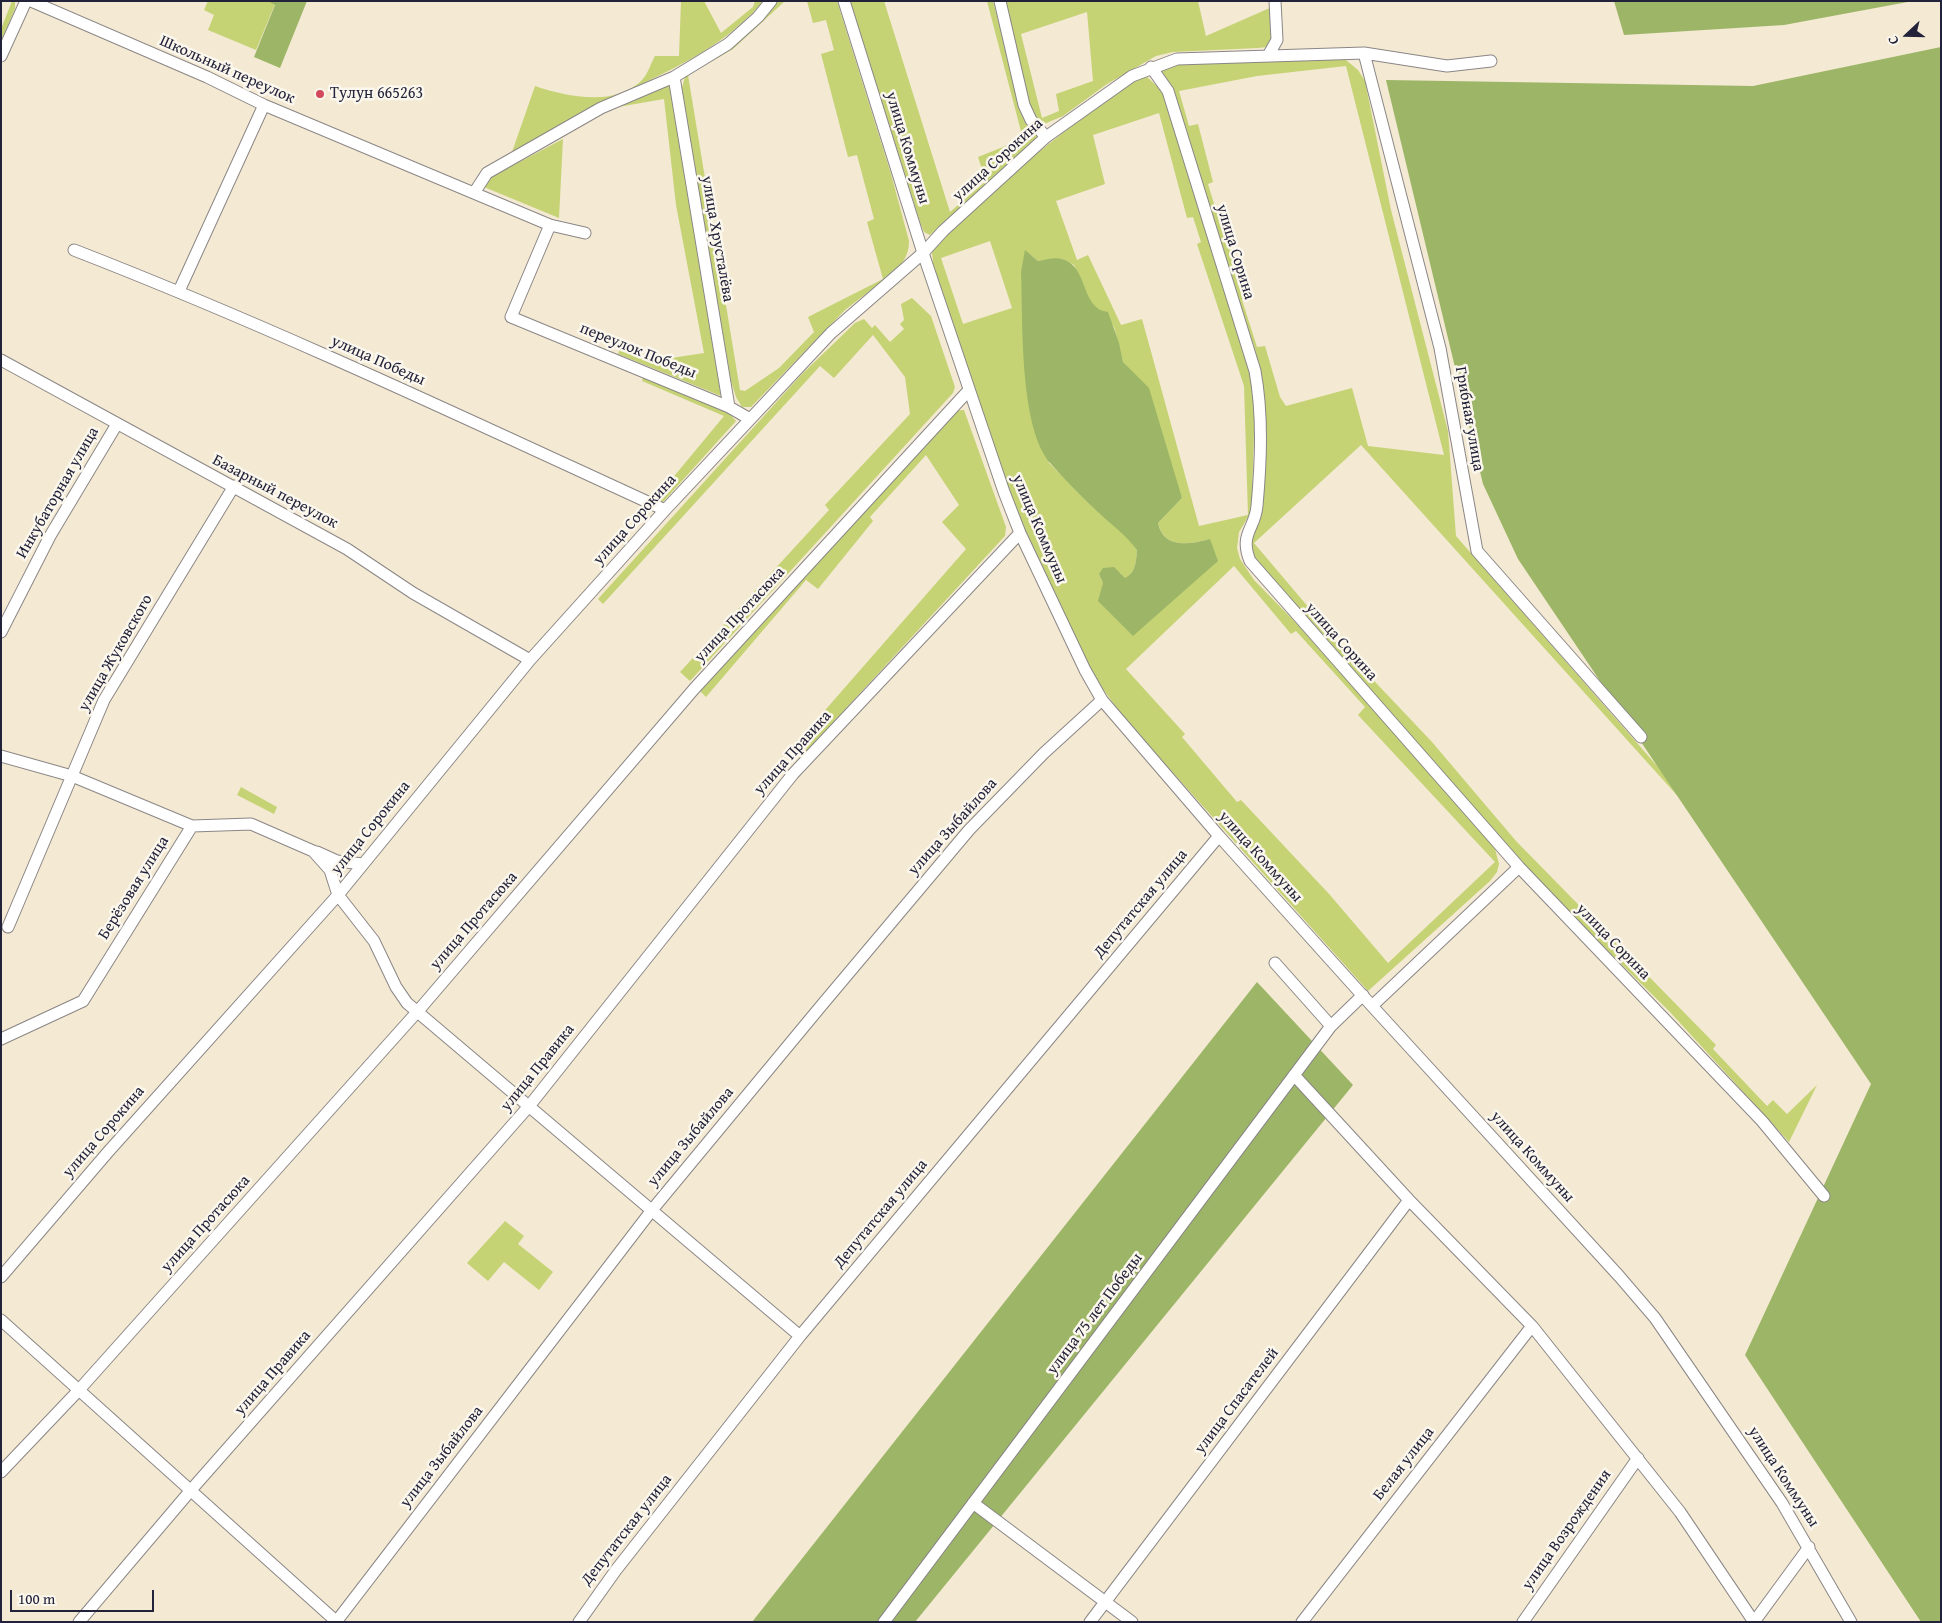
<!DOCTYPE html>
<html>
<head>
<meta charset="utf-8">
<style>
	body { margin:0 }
	#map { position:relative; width:1942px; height:1623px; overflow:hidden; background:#f4e9d2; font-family:"Gentium Book Plus",serif }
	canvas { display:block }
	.frame { position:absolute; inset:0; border:2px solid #22223b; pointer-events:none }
	.north { position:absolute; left:1882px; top:10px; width:50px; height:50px; -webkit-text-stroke:4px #fbf7ec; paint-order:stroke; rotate:249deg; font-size:14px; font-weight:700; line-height:20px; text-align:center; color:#22223b }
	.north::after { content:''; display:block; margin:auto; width:18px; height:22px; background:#22223b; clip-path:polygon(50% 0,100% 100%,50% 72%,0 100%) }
	.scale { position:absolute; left:10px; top:1590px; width:144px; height:22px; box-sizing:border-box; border:2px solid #22223b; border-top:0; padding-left:6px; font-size:15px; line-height:18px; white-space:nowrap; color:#22223b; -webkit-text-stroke:4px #fbf7ec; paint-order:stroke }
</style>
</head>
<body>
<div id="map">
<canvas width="1942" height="1623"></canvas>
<div class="frame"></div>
<div class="north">С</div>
<div class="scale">100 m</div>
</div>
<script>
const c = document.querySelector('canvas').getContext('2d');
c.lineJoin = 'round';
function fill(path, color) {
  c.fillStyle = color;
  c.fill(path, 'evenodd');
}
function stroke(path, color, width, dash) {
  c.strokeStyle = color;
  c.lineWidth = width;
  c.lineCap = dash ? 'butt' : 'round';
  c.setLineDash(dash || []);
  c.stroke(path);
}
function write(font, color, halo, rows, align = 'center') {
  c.font = font + ' "Gentium Book Plus",serif';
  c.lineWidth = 5;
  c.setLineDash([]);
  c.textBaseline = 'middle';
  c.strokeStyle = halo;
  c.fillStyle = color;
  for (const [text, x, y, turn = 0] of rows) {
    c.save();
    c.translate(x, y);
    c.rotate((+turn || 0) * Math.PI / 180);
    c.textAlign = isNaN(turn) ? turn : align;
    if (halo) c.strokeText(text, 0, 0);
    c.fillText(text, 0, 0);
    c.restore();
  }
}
const green = new Path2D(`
	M12,1H15V9L1,41V29Z
	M208,1H268L275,4L256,50L208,30L214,15L204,10Z
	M681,1H704L721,33L753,7L755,1H764C716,54 668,70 607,101C575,117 543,137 511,155L535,86C567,97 615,107 642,80C648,74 651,63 655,56H679Z
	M776,1H785L733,49L688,75L740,390L745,391L779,368L814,332L808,317L883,279L867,222L874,219L857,155L848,157L821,54L834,50L826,20L813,23L807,1H837L891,174L909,241C909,255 903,263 894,272L845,310L751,407H742L736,397L731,381L681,91L685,77Z
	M850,1H884L950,212L986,181L978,157L1023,139L987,1H993L1020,104L1037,134V138L930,235L924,232L920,222Z
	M1004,1H1198L1206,36L1272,7L1271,42L1267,47L1258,48L1173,52L1156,56L1107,84L1063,116L1044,124L1038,121L1030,109ZM1087,12L1093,81L1056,94L1059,111L1042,118L1021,34Z
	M1341,56L1358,70L1365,81L1391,210L1448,431L1456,536L1686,799L1683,802L1361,445L1254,543L1343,648L1432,742L1516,841L1716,1045L1713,1049L1767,1106L1773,1100L1787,1114L1817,1085L1789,1142L1670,1012L1559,903L1471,807L1250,554L1248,535L1263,507L1265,409L1262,381L1255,349L1210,212L1158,72L1165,64ZM1346,66L1444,455L1368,446L1352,388L1286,406L1280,397L1265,346L1257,347L1242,300L1249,298L1226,229L1222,230L1208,184L1213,182L1198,124L1189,126L1179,91L1257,76Z
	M1146,76L1161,90L1169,107L1249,370L1255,405L1252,494L1251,512L1239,532L1237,548L1240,559L1254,580L1297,624L1494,845L1499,864L1497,872L1490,881L1368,991L1125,719L1089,670L1024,532L983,428L933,263L932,253L936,244L1022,165L1064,132L1140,77ZM1159,113L1187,218L1193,217L1201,242L1197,244L1244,386L1248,515L1199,526L1142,319L1121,325L1088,255L1077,260L1056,201L1105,184L1093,135ZM990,241L1012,308L963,324L941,258ZM1031,255L1038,261L1062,259L1074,265L1092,305L1101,311L1114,327L1123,362L1133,374L1182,498L1158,523C1165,550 1190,544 1210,539L1102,592L1103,583L1099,574L1120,573L1125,579C1136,573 1136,561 1137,550L1127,536L1100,513L1049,463ZM1234,566L1291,634L1296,631L1365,707L1358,715L1495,862L1388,963L1330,895L1241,800L1237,802L1182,737L1185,734L1126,669Z
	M668,85L671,90L721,396L618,354L621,346L652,361L704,353L676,205L664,99L612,108Z
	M563,139L559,218L484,187L491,177Z
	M912,298L931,316L955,387L953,393L690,681L680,672L829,510L825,505L910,414L905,377L873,335L834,378L820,366L603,604L598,599L801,375L855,323L864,319L872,328L875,325L890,342L904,329L900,324L904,320L901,304Z
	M644,374L728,412L736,421L663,502L656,498L724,416L642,381Z
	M964,410L1006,527L1005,536L791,768L807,748L799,740L966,549L942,522L959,505L926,455L870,517L873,521L818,589L806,580L706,697L699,690L951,411Z
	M241,787L277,807L274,814L237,795Z
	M505,1221L524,1236L518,1244L553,1272L539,1290L504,1262L488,1281L467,1263Z`);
const forest = new Path2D(`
	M268,1H307L280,68L254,57L275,5Z
	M1614,1H1913L1784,25L1624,35Z
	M1941,47V1622H1921L1745,1355L1871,1084L1518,559L1483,484L1386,80L1753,86Z
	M1025,250L1038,261C1045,260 1055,257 1062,259C1089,266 1080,309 1108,312L1119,343L1123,362L1149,388L1182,498L1158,523C1164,550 1191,544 1210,539L1218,561L1133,636L1098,601L1103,583L1099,574L1103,568L1114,567L1125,578C1136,573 1136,561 1137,550C1126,535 1113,526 1099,513C1083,498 1066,481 1051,464C1019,429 1023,321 1021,272Z
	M1257,982L1353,1085L915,1622H752Z`);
const minor = new Path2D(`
	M31,1L207,77L264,105L550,225L585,233
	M844,1L923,253L1004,492L1020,533L1085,670L1102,700L1219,836L1372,1006L1619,1276L1655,1318L1782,1503L1851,1622
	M1000,1L1024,105L1031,120L1046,137
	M1364,53L1440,348L1477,551L1641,737
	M1269,54L1277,40L1275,1
	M1,56L26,1
	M1151,67L1168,91L1255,371C1263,415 1261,461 1257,506C1255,529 1239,534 1250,561L1519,867L1762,1121L1824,1196
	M674,77L729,407
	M474,193L487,173L601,108L674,77L728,44L758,17L771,1
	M550,225L511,317L729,407L750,419
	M74,250C275,328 469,420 665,510
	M179,291L264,105
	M1,360L347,549L413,593L530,660
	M1,632L50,536L117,424
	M1,756L72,776L192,826L83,1001L1,1039
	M192,826L251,824L313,851L330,870L338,895L374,941L396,987L407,1003L800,1336
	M317,852L337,861L363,864
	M8,927L104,700L234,486
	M1275,963L1331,1026L1363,995
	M1372,1006L1519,867
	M1294,1075L1409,1200L1532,1326L1680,1512L1754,1622
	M1,1277L108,1152L338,895L530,660L665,510L831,333L923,253L943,231L1046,137L1132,76L1177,59L1364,53L1447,66L1491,61
	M1,1320L337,1622
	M1,1472L78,1391L418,1011L694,689L969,390
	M973,1503L1132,1622
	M79,1622L191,1490L530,1105L793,774L1020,533
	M336,1622L652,1210L821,1006L969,830L1044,753L1102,700
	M579,1622L616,1570L800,1336L1219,836
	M884,1622L1331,1026
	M1090,1622L1409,1200
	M1302,1622L1532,1326
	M1523,1622L1638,1458
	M1754,1622L1809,1547`);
const markers = [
	[320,94,5,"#d1495b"]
];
const streetNames = [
	["Школьный переулок",227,70,24],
	["улица Коммуны",907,148,73],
	["улица Сорокина",998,160,-42],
	["улица Хрусталёва",717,239,80],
	["улица Сорина",1235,252,73],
	["переулок Победы",638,351,22],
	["улица Победы",378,361,24],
	["Грибная улица",1469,419,80],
	["Базарный переулок",275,492,28],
	["Инкубаторная улица",58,493,-60],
	["улица Сорокина",635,520,-48],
	["улица Коммуны",1039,529,67],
	["улица Протасюка",740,615,-47],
	["улица Сорина",1341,642,48],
	["улица Жуковского",116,653,-60],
	["улица Правика",793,753,-48],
	["улица Зыбайлова",953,827,-48],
	["улица Сорокина",371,828,-51],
	["улица Коммуны",1260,857,48],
	["Берёзовая улица",134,888,-58],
	["Депутатская улица",1141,904,-50],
	["улица Протасюка",474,921,-49],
	["улица Сорина",1613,942,46],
	["улица Правика",538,1068,-51],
	["улица Сорокина",104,1132,-49],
	["улица Зыбайлова",691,1137,-50],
	["улица Коммуны",1532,1157,48],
	["Депутатская улица",881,1214,-50],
	["улица Протасюка",206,1224,-48],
	["улица 75 лет Победы",1095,1314,-53],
	["улица Правика",273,1373,-49],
	["улица Спасателей",1237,1401,-53],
	["улица Зыбайлова",442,1457,-52],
	["Белая улица",1404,1464,-52],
	["улица Коммуны",1783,1477,57],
	["Депутатская улица",627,1530,-52],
	["улица Возрождения",1567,1530,-55]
];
const poiNames = [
	["Тулун 665263",330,94]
];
fill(green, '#c5d375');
fill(forest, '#9cb566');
stroke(minor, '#8b8686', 13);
stroke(minor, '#fff', 11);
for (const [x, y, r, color] of markers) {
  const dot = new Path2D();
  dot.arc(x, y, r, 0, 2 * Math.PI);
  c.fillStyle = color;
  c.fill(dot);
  stroke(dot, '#fbf7ec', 2);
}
write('16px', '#22223b', '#fbf7ec', streetNames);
write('16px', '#22223b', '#fbf7ec', poiNames, 'left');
</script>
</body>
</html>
